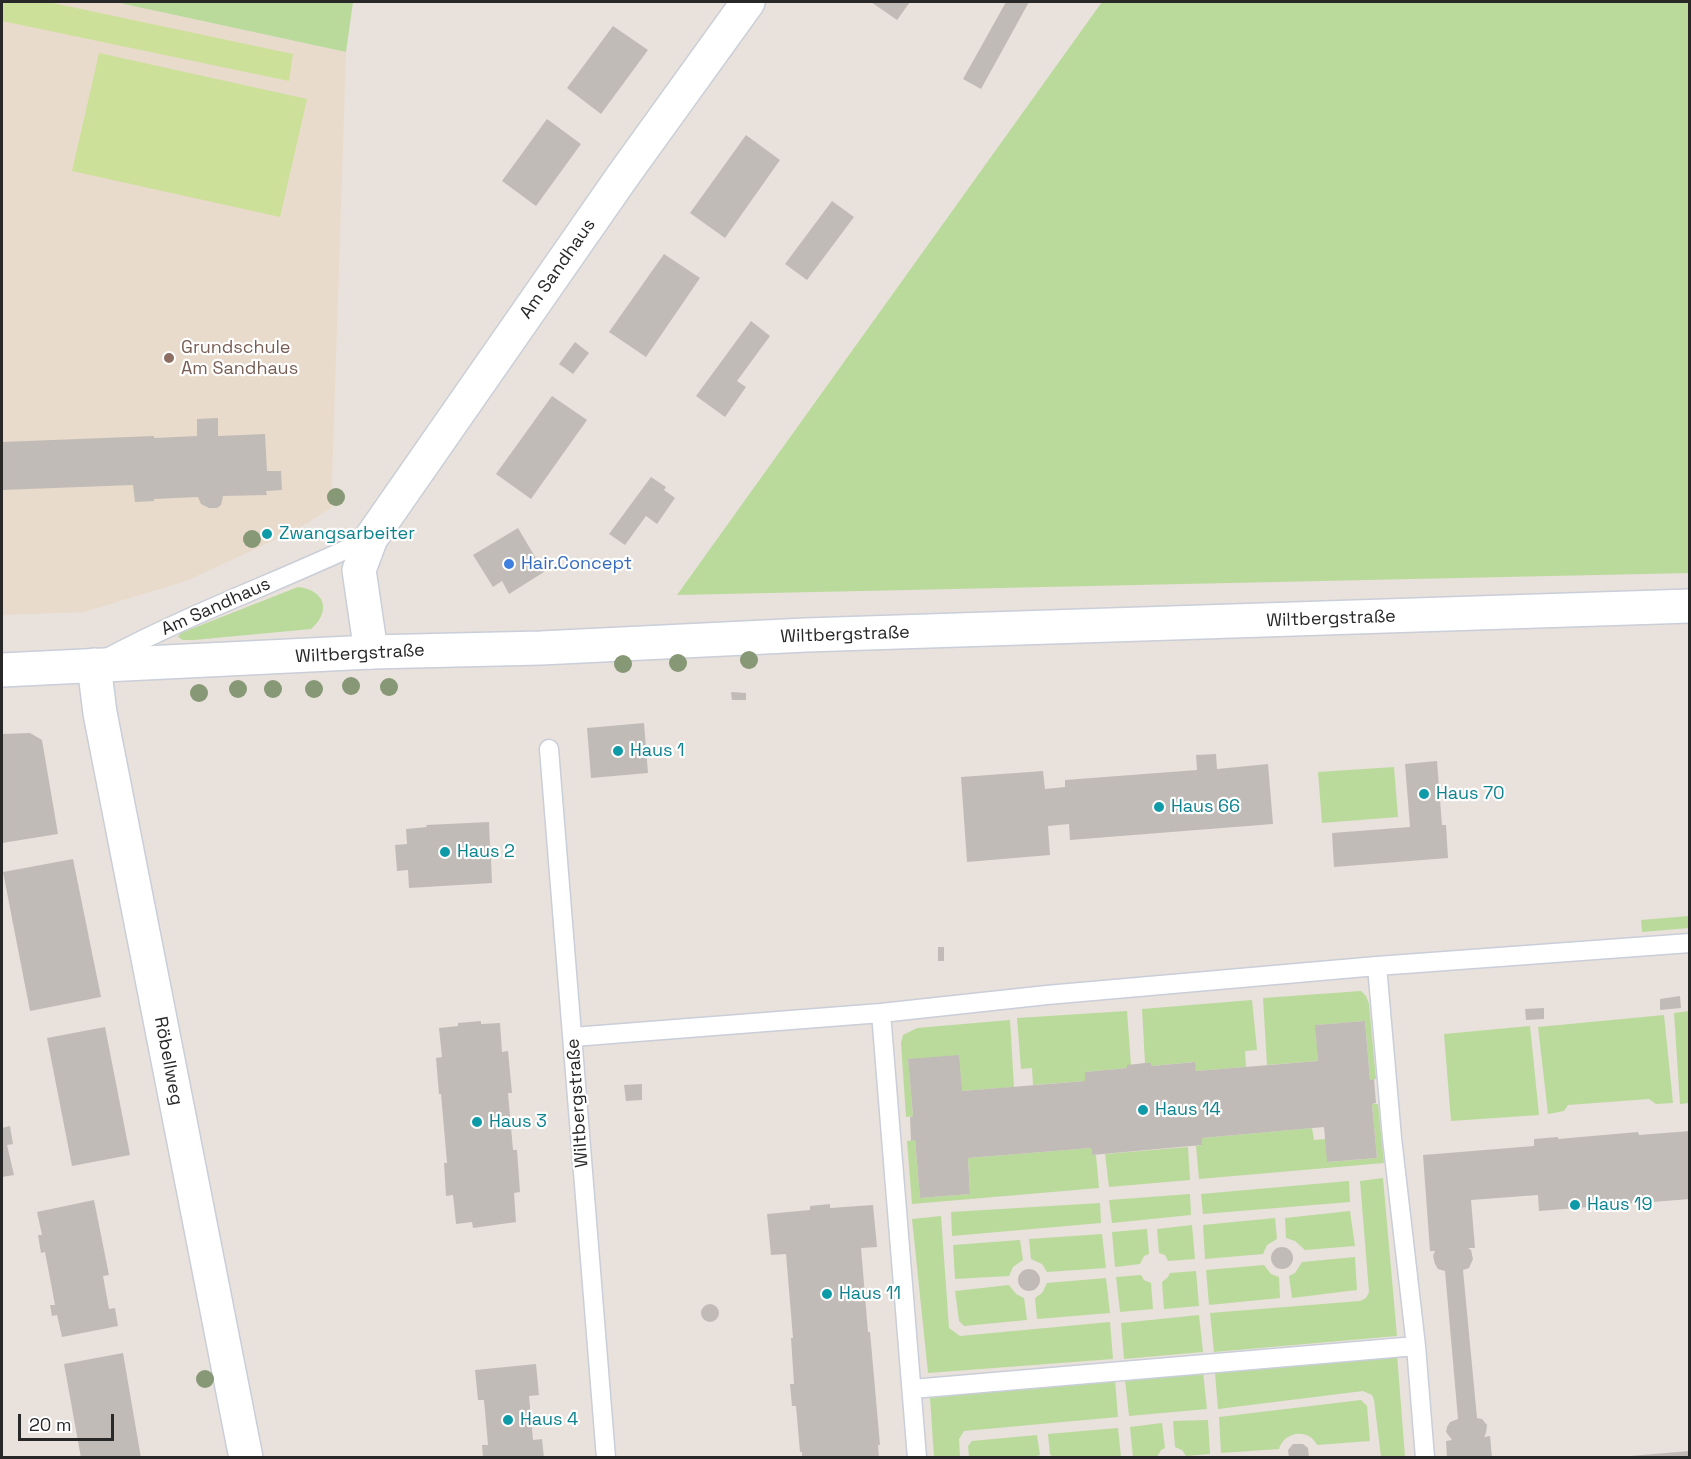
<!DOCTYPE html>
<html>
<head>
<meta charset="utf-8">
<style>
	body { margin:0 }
	#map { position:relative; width:1691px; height:1459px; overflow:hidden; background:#e9e1db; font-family:"Space Grotesk",sans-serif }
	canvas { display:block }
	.frame { position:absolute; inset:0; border:3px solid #282828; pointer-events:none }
	.scale { position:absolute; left:18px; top:1414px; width:96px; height:27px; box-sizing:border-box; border:3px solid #282828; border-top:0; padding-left:8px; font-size:18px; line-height:21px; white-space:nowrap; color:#282828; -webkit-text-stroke:4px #fff; paint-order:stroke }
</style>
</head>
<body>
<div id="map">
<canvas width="1691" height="1459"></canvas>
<div class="frame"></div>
<div class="scale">20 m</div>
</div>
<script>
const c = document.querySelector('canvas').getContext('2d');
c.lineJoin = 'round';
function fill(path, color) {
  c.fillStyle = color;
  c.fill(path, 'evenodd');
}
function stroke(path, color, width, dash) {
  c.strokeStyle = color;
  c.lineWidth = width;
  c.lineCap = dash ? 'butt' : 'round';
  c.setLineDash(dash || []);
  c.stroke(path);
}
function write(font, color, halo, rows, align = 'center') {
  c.font = font + ' "Space Grotesk",sans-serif';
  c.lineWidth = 4.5;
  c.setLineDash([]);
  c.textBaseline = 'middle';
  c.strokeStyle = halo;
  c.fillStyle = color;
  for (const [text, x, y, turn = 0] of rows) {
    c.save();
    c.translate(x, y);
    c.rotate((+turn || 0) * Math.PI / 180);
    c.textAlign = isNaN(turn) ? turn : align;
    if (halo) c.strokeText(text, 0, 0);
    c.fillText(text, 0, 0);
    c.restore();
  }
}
const education = new Path2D(`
	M2,2H115L346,52L331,508L294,531L186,581L84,612L2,615Z`);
const green = new Path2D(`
	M115,2H353L346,52Z
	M1102,2H1689V573L677,595Z
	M298,587C326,590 331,612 311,629L194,640H183L178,637L181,633Z
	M1394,767L1398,817L1322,823L1318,772Z
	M1689,916V928L1642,932L1641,920Z
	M1361,991L1366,996L1369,1004L1376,1079L1370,1080L1365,1021L1316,1025L1318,1061L1267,1065L1263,998Z
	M1252,1000L1257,1050L1245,1051L1246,1067L1196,1071L1194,1062L1152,1066L1151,1063H1145L1142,1009Z
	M1127,1011L1131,1065H1127V1068L1085,1072V1081L1033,1085L1032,1068L1021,1069L1017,1018Z
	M1689,1011V1103L1680,1104L1674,1013Z
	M1664,1015L1673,1103L1656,1104L1649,1099L1568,1105L1564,1111L1548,1114L1538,1027Z
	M1010,1020L1014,1087L962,1091L908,1059L913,1116L906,1117L901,1043L903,1035L917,1028Z
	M1530,1026L1539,1115L1451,1121L1444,1034Z
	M1372,1104H1378L1384,1163L1199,1179L1196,1146L1202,1145V1138L1312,1128L1314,1140L1326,1139L1328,1162L1377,1158Z
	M915,1140L920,1198L970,1194L968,1158L1091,1148L1092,1155H1096L1099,1188L912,1204L907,1141Z
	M1188,1147L1190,1180L1109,1187L1105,1154Z
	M1383,1178L1397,1336L1214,1352L1210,1313L1360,1301L1366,1298L1369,1292L1360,1181Z
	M1349,1181L1350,1202L1203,1214L1201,1194Z
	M1190,1194L1191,1215L1112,1223L1109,1200Z
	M1100,1203L1101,1223L952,1236L951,1212Z
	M1350,1211L1355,1246L1305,1250L1295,1241L1286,1238L1285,1218Z
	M941,1216L949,1328L960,1336L1110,1322L1113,1359L928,1373L912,1219Z
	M1275,1218L1277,1239L1267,1245L1263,1254L1205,1259L1203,1225Z
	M1192,1225L1195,1259L1168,1261L1165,1255L1159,1253L1157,1229Z
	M1147,1229L1149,1254L1144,1256L1140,1264L1115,1267L1112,1232Z
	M1102,1234L1106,1268L1047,1272L1042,1264L1031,1259L1029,1239Z
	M1020,1240L1023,1260L1013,1267L1009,1276L955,1279L953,1245Z
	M1355,1257L1357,1290L1292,1298L1289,1276L1295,1273L1302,1262Z
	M1264,1265L1271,1274L1279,1277L1280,1298L1209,1305L1206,1270Z
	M1196,1271L1199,1306L1164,1309L1162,1282L1168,1277L1170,1273Z
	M1141,1275L1144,1280L1151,1283L1153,1309L1120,1312L1116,1277Z
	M1106,1278L1110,1313L1037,1319L1035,1298L1042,1293L1047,1283Z
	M1009,1285L1016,1294L1024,1298L1027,1320L964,1326L959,1321L955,1291Z
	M1199,1315L1203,1352L1124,1359L1121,1323Z
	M1397,1354L1405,1457H1381L1374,1400L1372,1395L1363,1391L1218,1409L1215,1373Z
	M1203,1372L1207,1409L1129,1416L1125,1380Z
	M1115,1380L1118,1417L964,1431L959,1439L960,1457H934L930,1398Z
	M1361,1400L1367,1406L1370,1441L1317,1445C1309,1428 1284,1431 1279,1449L1221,1453L1219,1417Z
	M1208,1420L1210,1454L1186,1456L1182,1450L1175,1447L1173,1421Z
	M1162,1423L1165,1448L1161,1450L1157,1457H1133L1130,1427Z
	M1118,1428L1121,1457L1058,1458L1050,1455L1048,1434Z
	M1037,1435L1040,1455L1033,1457H969L968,1446L972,1441Z`);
const pitch = new Path2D(`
	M2,2H48L293,54L289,81L2,21Z
	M99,53L307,99L280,217L72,171Z`);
const building = new Path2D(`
	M871,2H910L897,20Z
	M1006,2H1029L981,89L963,79Z
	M613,26L648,50L601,114L567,88Z
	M547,119L581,144L536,206L502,181Z
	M746,135L780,160L725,238L690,213Z
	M832,201L854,217L807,280L785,264Z
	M664,254L700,278L646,357L609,332Z
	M751,321L770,336L737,381L746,387L725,417L696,396Z
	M575,342L589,353L573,374L559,364Z
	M552,396L587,420L531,499L496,474Z
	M218,418V436L265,434L267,471H281L282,490L266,491L267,495L223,496L221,505L217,508H209L201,504L198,497L154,499V501L135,502L133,485L2,490V442L154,436V438L197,436V419Z
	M651,477L666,487L664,490L675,498L657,524L646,516L625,545L609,534Z
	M518,528L544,572L509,594L502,581L493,587L473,555Z
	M731,692L746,693V700H732Z
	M644,723L648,773L591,778L587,728Z
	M30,733L42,740L58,834L2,843V734Z
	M1216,754L1217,769L1268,764L1273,824L1070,840L1069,824L1048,826L1050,855L967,862L961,777L1043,771L1045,789L1065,787V780L1197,770L1196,755Z
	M1437,761L1442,825H1446L1448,858L1334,867L1332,833L1410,827L1405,764Z
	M489,822L490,846H493L494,859H491L492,883L409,888L408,870L397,871L395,845L407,844L406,829L427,827L426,825Z
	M73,859L101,997L30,1011L3,872Z
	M938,947H944V961H938Z
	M1680,996L1681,1008L1660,1010V999Z
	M1544,1008V1019L1526,1020L1525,1009Z
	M481,1021V1024L500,1023L502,1052L508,1051L512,1093H508L513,1150H517L520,1192L514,1193L516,1222L473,1228L472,1222L456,1224L453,1195L446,1196L444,1163H447L441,1094H439L436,1058L442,1057L439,1028L458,1026V1023Z
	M1365,1021L1370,1080L1374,1079L1376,1103L1372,1104L1377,1158L1327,1162L1324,1127L1202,1138V1145L1092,1155L1091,1148L968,1158L970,1194L920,1198L915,1140L911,1141L910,1117L913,1116L908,1059L959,1055L962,1091L1085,1081V1072L1127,1068V1065L1145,1063H1151L1152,1066L1195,1062L1196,1071L1318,1061L1315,1025Z
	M105,1027L130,1155L72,1166L47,1038Z
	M642,1084V1100L626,1101L624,1085Z
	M10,1126L13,1144L7,1145L14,1175L2,1177V1128Z
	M1690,1131V1199L1539,1211L1538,1195L1471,1200L1475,1248H1468L1471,1250L1473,1259L1469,1268L1463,1270L1477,1418L1482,1419L1487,1425L1486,1433L1484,1437L1490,1436L1492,1458H1447L1446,1441L1452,1440L1446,1432L1447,1427L1450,1422L1458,1419L1445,1271L1438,1269L1435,1264L1433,1256L1435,1251H1430L1423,1155L1534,1146V1139L1558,1137V1139L1638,1132L1639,1135Z
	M94,1200L109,1275L103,1276L109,1309L115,1308L118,1326L62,1337L57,1315L52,1316L50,1305H55L45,1252L41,1253L38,1235H42L37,1212Z
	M830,1204V1208L873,1205L877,1247L861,1248L868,1332H870L880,1445H878L879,1458H802V1452H800L796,1406H792L790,1384H794L791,1338H793L786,1254L771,1255L767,1214L810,1210V1206Z
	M1271 1258a11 11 0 1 1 22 0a11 11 0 1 1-22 0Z
	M1018 1280a11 11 0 1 1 22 0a11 11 0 1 1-22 0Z
	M701 1313a9 9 0 1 1 18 0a9 9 0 1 1-18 0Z
	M123,1353L141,1458H81L64,1364Z
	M536,1364L539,1395L529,1396L533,1440L542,1439L544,1458H483L482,1445H488L484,1400H478L475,1370Z
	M1293,1444H1303L1308,1448L1309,1458H1289L1288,1450Z
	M1690,1451V1458H1630V1456Z`);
const lane = new Path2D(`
	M105,659C191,613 283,580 371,538
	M549,749L606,1458
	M1377,966L1392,1138L1416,1346L1425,1458
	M881,1013L917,1458
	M573,1037L881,1013L1047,995L1377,966L1690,943
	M912,1389L1416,1346`);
const street = new Path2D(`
	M371,652L359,570L371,538L622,177L748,2
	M94,665L100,713L246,1458`);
const secondary = new Path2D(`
	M2,670L371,652L541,648L806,635L1690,606`);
const trees = [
	[336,497],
	[252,539],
	[749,660],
	[678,663],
	[623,664],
	[351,686],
	[389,687],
	[238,689],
	[273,689],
	[314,689],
	[199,693],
	[205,1379]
];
const markers = [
	[169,358,6,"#8d6e63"],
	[267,534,6,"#0f9aa8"],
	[509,564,6,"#3f7fe0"],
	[618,751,6,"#0f9aa8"],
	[1424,794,6,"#0f9aa8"],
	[1159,807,6,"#0f9aa8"],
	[445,852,6,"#0f9aa8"],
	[1143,1110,6,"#0f9aa8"],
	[477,1122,6,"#0f9aa8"],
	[1575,1205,6,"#0f9aa8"],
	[827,1294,6,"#0f9aa8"],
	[508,1420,6,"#0f9aa8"]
];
const streetNames = [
	["Am Sandhaus",558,269,-55],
	["Am Sandhaus",216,607,-24],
	["Wiltbergstraße",1331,619,-2],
	["Wiltbergstraße",845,635,-2],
	["Wiltbergstraße",360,654,-3],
	["Röbellweg",168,1061,79],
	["Wiltbergstraße",578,1103,-94]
];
const educationNames = [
	["Grundschule",181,348],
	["Am Sandhaus",181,369]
];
const cultureNames = [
	["Zwangsarbeiter",279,534],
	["Haus 1",630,751],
	["Haus 70",1436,794],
	["Haus 66",1171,807],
	["Haus 2",457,852],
	["Haus 14",1155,1110],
	["Haus 3",489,1122],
	["Haus 19",1587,1205],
	["Haus 11",839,1294],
	["Haus 4",520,1420]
];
const shopNames = [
	["Hair.Concept",521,564]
];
fill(education, '#e9dbcb');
fill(green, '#bada9c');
fill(pitch, '#cce099');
fill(building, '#c1bbb7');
stroke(lane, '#c9ced8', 21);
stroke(street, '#c9ced8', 36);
stroke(secondary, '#c9ced8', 36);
stroke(lane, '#fff', 18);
stroke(street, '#fff', 33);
stroke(secondary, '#fff', 33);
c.fillStyle = '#869875';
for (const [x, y] of trees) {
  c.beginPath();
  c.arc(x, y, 9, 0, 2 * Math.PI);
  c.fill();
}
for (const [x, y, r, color] of markers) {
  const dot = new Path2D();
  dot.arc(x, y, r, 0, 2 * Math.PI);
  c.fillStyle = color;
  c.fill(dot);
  stroke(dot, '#fff', 2);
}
write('18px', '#282828', '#fff', streetNames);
write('18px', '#785e54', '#fff', educationNames, 'left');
write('18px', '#0d838f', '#fff', cultureNames, 'left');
write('18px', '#366cbe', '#fff', shopNames, 'left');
</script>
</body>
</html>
